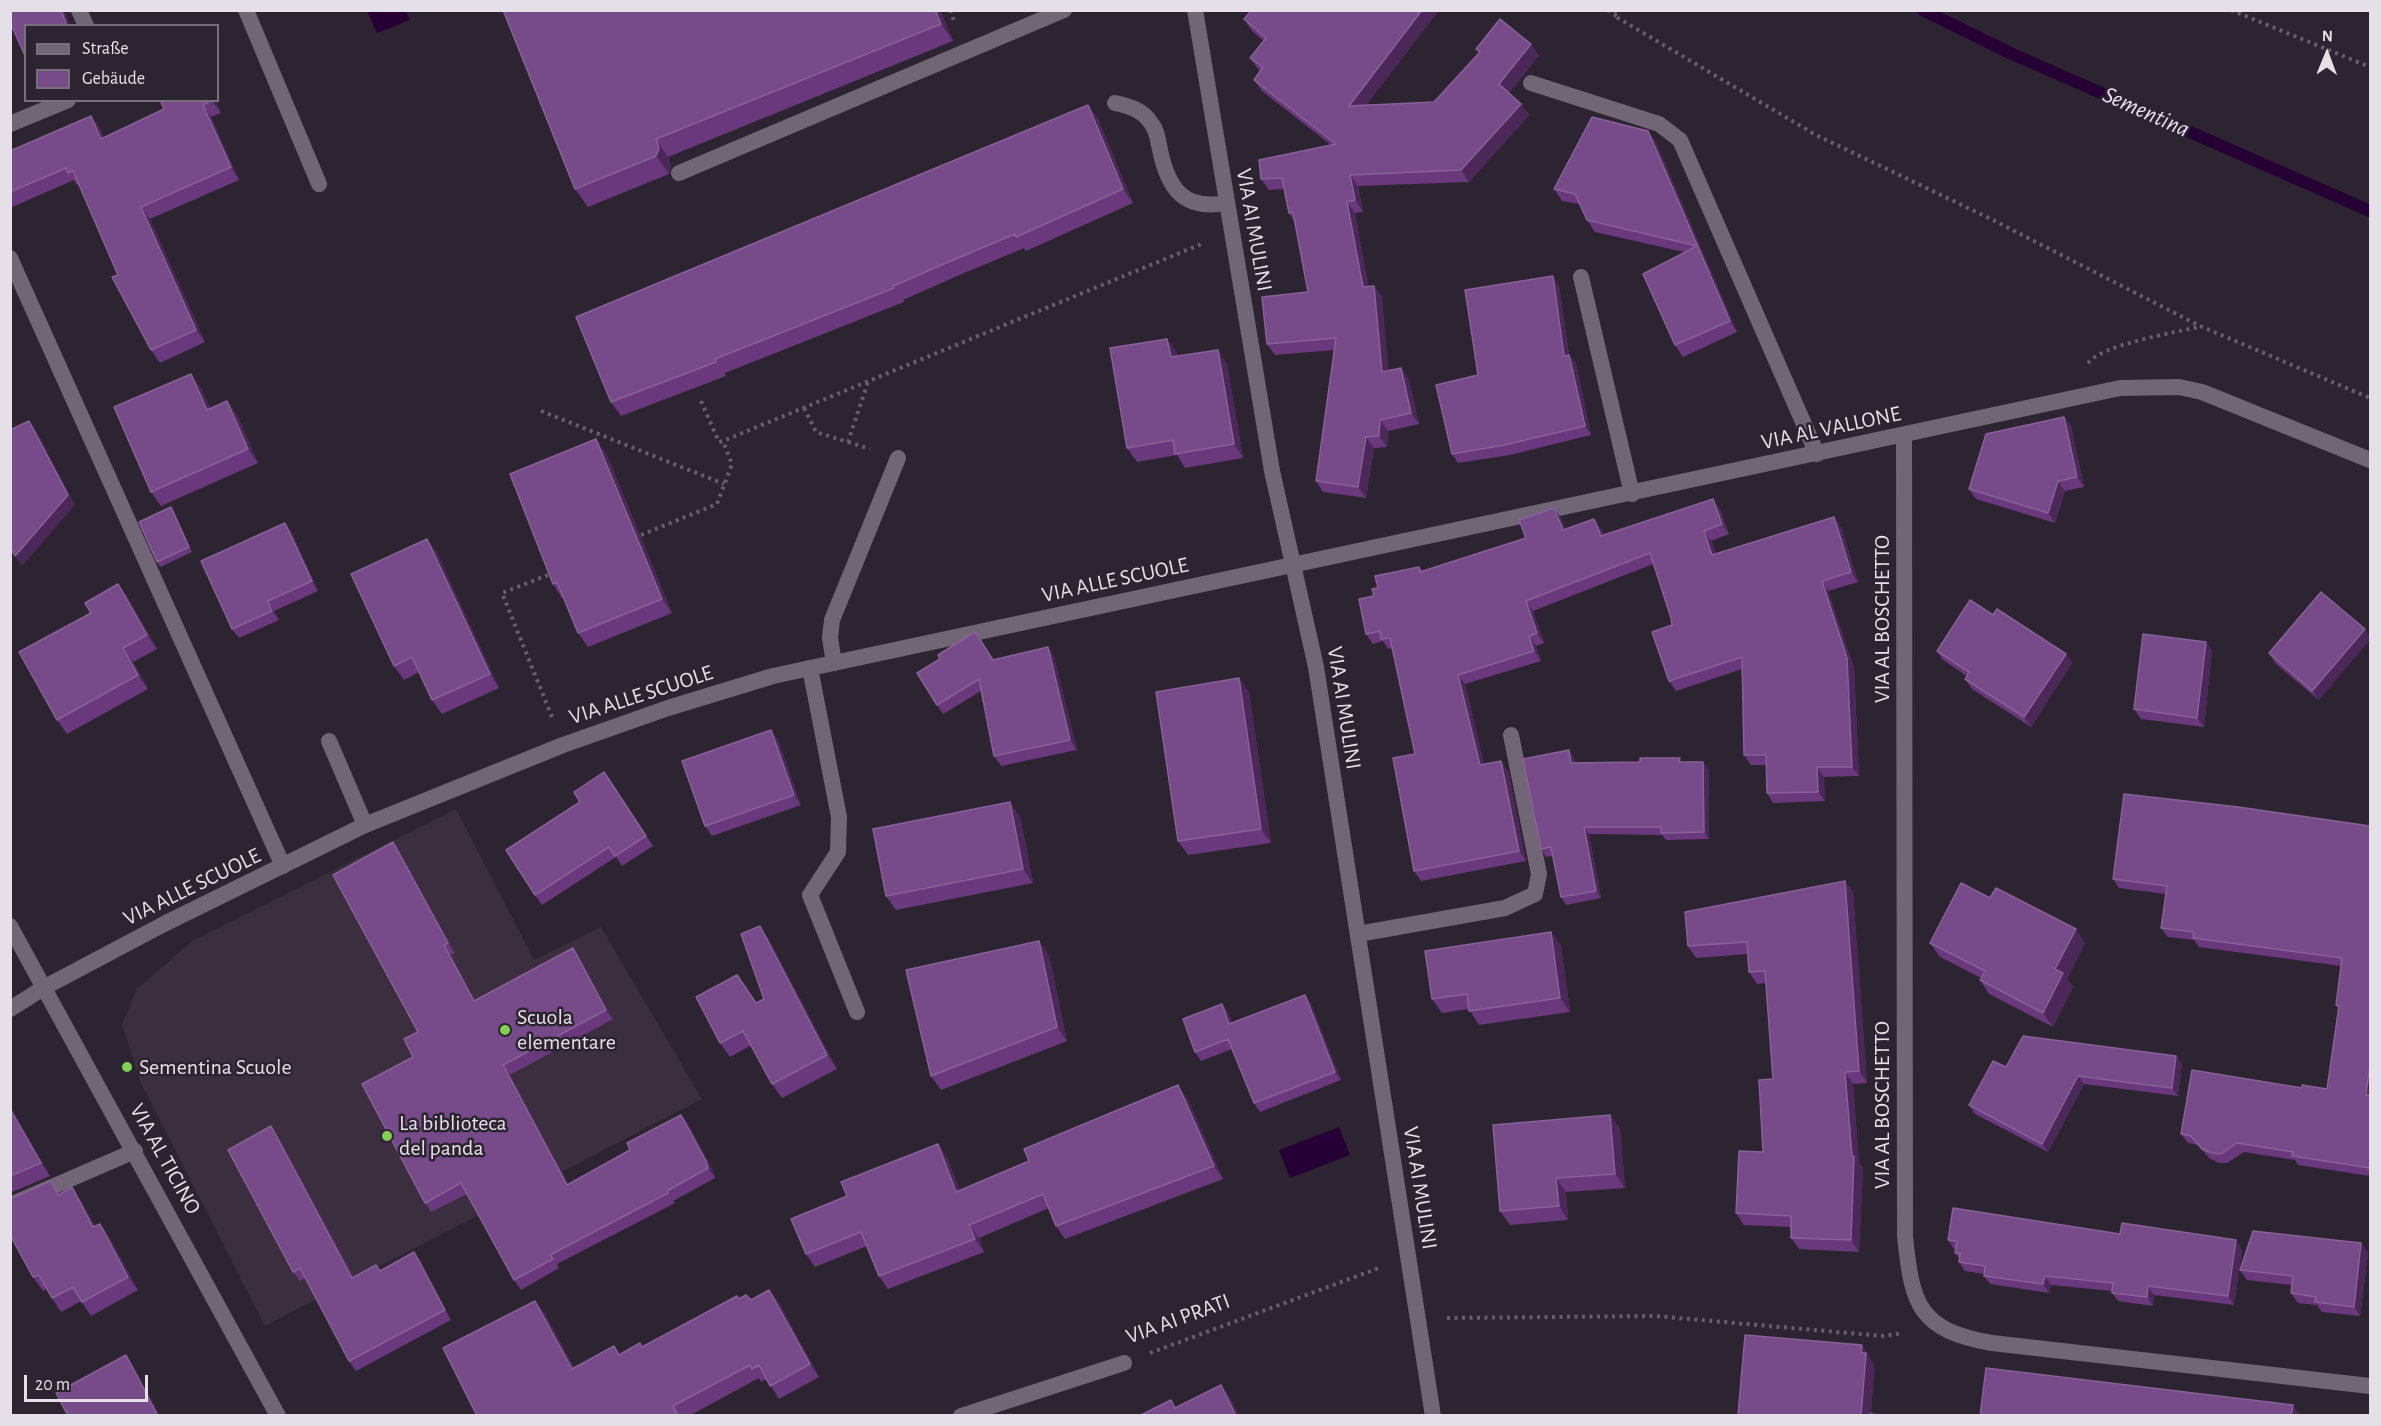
<!DOCTYPE html>
<html>
<head>
<meta charset="utf-8">
<style>
	body { margin:0 }
	#map { position:relative; width:2381px; height:1426px; overflow:hidden; background:#2d2431; font-family:"Alegreya Sans",sans-serif }
	canvas { display:block }
	.frame { position:absolute; inset:0; border:12px solid #e5e0e8; pointer-events:none }
	.legend { position:absolute; left:24px; top:24px; width:195px; height:78px; box-sizing:border-box; background:#2d2431; border:2px solid #776f7a; margin:0; padding:8px 10px; list-style:none; font-size:18px; color:#e5e0e8 }
	.legend li { display:flex; align-items:center; gap:12px; height:30px }
	.legend b { width:30px; border:2px solid #776f7a }
	.north { position:absolute; left:2297px; top:24px; width:60px; height:60px; -webkit-text-stroke:4px #2d2431; paint-order:stroke; rotate:1deg; font-size:16px; font-weight:700; line-height:24px; text-align:center; color:#e5e0e8 }
	.north::after { content:''; display:block; margin:auto; width:21px; height:27px; background:#e5e0e8; clip-path:polygon(50% 0,100% 100%,50% 72%,0 100%) }
	.scale { position:absolute; left:24px; top:1375px; width:124px; height:27px; box-sizing:border-box; border:3px solid #e5e0e8; border-top:0; padding-left:8px; font-size:18px; line-height:21px; white-space:nowrap; color:#e5e0e8; -webkit-text-stroke:4px #2d2431; paint-order:stroke }
</style>
</head>
<body>
<div id="map">
<canvas width="2381" height="1426"></canvas>
<div class="frame"></div>
<ul class="legend">
<li><b style="height:8px;background:#706675"></b>Straße</li>
<li><b style="height:16px;background:#774a89"></b>Gebäude</li>
</ul>
<div class="north">N</div>
<div class="scale">20 m</div>
</div>
<script>
const c = document.querySelector('canvas').getContext('2d');
c.lineJoin = 'round';
function fill(path, color) {
  c.fillStyle = color;
  c.fill(path, 'evenodd');
}
function stroke(path, color, width, dash) {
  c.strokeStyle = color;
  c.lineWidth = width;
  c.lineCap = dash ? 'butt' : 'round';
  c.setLineDash(dash || []);
  c.stroke(path);
}
function write(font, color, halo, rows, align = 'center') {
  c.font = font + ' "Alegreya Sans",sans-serif';
  c.lineWidth = 5;
  c.setLineDash([]);
  c.textBaseline = 'middle';
  c.strokeStyle = halo;
  c.fillStyle = color;
  for (const [text, x, y, turn = 0] of rows) {
    c.save();
    c.translate(x, y);
    c.rotate((+turn || 0) * Math.PI / 180);
    c.textAlign = isNaN(turn) ? turn : align;
    if (halo) c.strokeText(text, 0, 0);
    c.fillText(text, 0, 0);
    c.restore();
  }
}
const built = new Path2D(`
	M456,809L534,960L601,927L702,1099L265,1326L141,1083L122,1024L137,989L192,941Z`);
const water = new Path2D(`
	M367,11H406L410,20L377,33Z
	M1339,1127L1350,1155L1290,1178L1279,1150Z`);
const stream = new Path2D(`
	M1923,10L2010,53L2370,211`);
const path = new Path2D(`
	M950,10L955,24
	M1608,10L1618,17
	M1615,10L1618,18L1816,135L1993,220L2200,326L2370,398
	M2231,10L2370,67
	M2088,363C2101,345 2176,332 2199,327
	M701,401L719,442L723,441L1204,243
	M804,408L816,432L848,442L868,382
	M541,411L724,484
	M848,442L870,449
	M641,535L717,504L732,464L723,441
	M548,575L502,593L552,717
	M1447,1318L1655,1316L1883,1336L1903,1333
	M1150,1353L1379,1268`);
const service = new Path2D(`
	M79,10L86,26
	M246,10L319,184
	M1531,83L1659,124L1680,140L1817,454
	M1115,103C1129,106 1143,110 1151,123C1157,130 1158,140 1160,150C1168,188 1183,211 1227,203
	M10,124L68,100
	M679,173L1064,10
	M10,258L283,866
	M1581,277L1632,494
	M834,663L830,638L832,620L898,458
	M810,668L839,817L838,852L810,895L857,1012
	M329,741L365,825
	M1358,934L1505,908L1535,894L1539,874L1511,735
	M10,1009L45,987
	M10,1205L135,1151`);
const minor = new Path2D(`
	M1195,10L1272,471L1316,667L1433,1416
	M1904,435L1905,1236C1912,1306 1919,1330 1992,1343L2370,1386
	M10,926L278,1416
	M45,987L164,924L365,825L563,745L668,708L773,676L2120,388L2179,387L2202,392L2370,460
	M961,1416L1124,1363`);
const wall = new Path2D(`
	M503,10H940L953,41L668,157L671,166L669,174L588,207L575,189Z
	M1439,10L1366,105L1434,102L1479,53L1476,49L1539,55L1509,93L1521,104L1529,115L1469,182L1358,186L1363,212L1355,213L1368,286H1374L1382,297L1388,370L1401,368L1409,380L1419,424L1388,431L1387,447L1374,448L1366,498L1323,492L1316,481L1334,350L1275,355L1267,344L1308,292L1294,221L1289,213L1284,189L1269,190L1261,179L1331,145L1262,91L1254,80L1261,71L1258,69L1250,58L1264,41L1252,31L1244,19Z
	M160,100H215L221,113L211,117L239,180L150,219L205,342L160,363L151,350L79,184L77,185L74,180L10,208V151L91,116L100,129L104,138L164,109Z
	M1088,105L1098,119L1133,203L1026,251L1024,248L955,277L903,300L904,302L725,373L726,376L621,416L611,402Z
	M1648,131L1656,143L1737,332L1683,357L1675,345L1684,252L1595,232L1587,220L1580,204L1562,201L1554,189Z
	M1559,286L1569,355L1576,364L1591,435L1510,455L1458,463L1452,454L1478,375Z
	M1167,339L1177,353L1178,356L1227,364L1243,458L1185,468L1177,455L1137,462L1127,448Z
	M201,388L210,408L227,401L237,415L258,463L161,506L151,492Z
	M2064,417L2071,426L2084,487L2065,491L2055,523L1976,499L1969,489Z
	M606,453L672,613L588,647L578,633L564,598H562L553,584Z
	M1720,509L1729,534L1711,541L1716,554L1841,527L1858,582L1828,591L1854,668L1859,776L1824,777L1825,801L1773,803L1767,793L1766,765H1751L1744,755L1742,669L1676,691L1669,681L1672,625L1671,618L1653,564L1533,611L1544,643L1536,646L1541,661L1465,684L1484,764L1508,771L1526,861L1421,881L1414,871L1415,754L1392,648L1388,649L1383,641L1373,644L1366,634L1374,596L1378,588L1419,567L1422,571L1526,538L1561,518L1565,529H1601L1604,535Z
	M174,512L192,552L160,567L157,562Z
	M285,523L292,533L318,591L274,611L279,620L239,638L232,629Z
	M427,539L437,553L499,688L442,714L432,700L419,672L404,680L394,666Z
	M118,584L128,598L157,649L133,662L148,689L67,734L57,720L91,613Z
	M2321,592L2319,700L2275,663L2269,653Z
	M1993,615L2066,654L2072,663L2031,727L1972,689L1965,679L1967,676L1943,660L1937,651Z
	M982,642L993,660L1048,647L1054,657L1077,750L1001,766L994,756L981,691L943,714L937,705Z
	M2206,642L2212,651L2204,727L2141,719L2134,709Z
	M1249,692L1271,843L1188,855L1178,841Z
	M771,730L778,740L801,805L712,836L705,826Z
	M1574,758L1575,763L1703,762L1709,770V839L1666,840L1662,835L1589,834L1601,898L1566,905L1561,897L1553,856L1546,857L1541,849Z
	M611,782L653,846L622,866L616,857L542,905L535,895Z
	M1020,816L1033,883L896,910L886,896Z
	M2370,826V1176L2298,1165L2295,1160L2244,1152L2227,1163H2219L2209,1158L2198,1145L2188,1143L2181,1134L2302,1088L2327,1089L2339,1009L2336,1005L2341,966L2199,947L2194,940L2168,937L2161,928L2166,894L2119,888L2113,879Z
	M393,842L400,852L455,953L451,955L475,1000L573,948L580,958L613,1019L510,1075L568,1184L630,1150L681,1115L688,1124L713,1171L715,1178L673,1201L675,1203L557,1264L559,1268L521,1290L514,1280L467,1194L431,1212L425,1203L413,1057L418,1032Z
	M1845,881L1853,892L1867,1083L1853,1084L1859,1163L1863,1168L1859,1252L1799,1249L1791,1238V1227L1744,1225L1736,1213L1763,1152L1773,1079L1766,983L1757,984L1749,972L1748,954L1696,958L1688,946Z
	M1990,898L2085,943L2067,979L2073,987L2053,1027L1989,994L1980,980L1981,978L1940,957L1930,943Z
	M760,926L769,940L837,1069L782,1098L772,1084L751,1045L730,1057L720,1043L756,1003L764,999Z
	M1551,932L1561,946L1570,1012L1479,1025L1469,1009L1442,1013L1432,999Z
	M1049,955L1067,1041L941,1090L931,1076Z
	M1305,995L1311,1004L1341,1080L1260,1112L1254,1103L1232,1049L1201,1061L1195,1052L1222,1004L1228,1013L1232,1023Z
	M2182,1064L2178,1096L2084,1084L2048,1152L1975,1114L1969,1105L2006,1067Z
	M1187,1098L1223,1179L1065,1239L1056,1226L1049,1208L979,1238L984,1252L888,1289L879,1276L867,1246L815,1267L806,1254L947,1157L960,1191Z
	M10,1106L50,1176L10,1193Z
	M1610,1115L1620,1129L1625,1188L1566,1192L1568,1220L1510,1225L1500,1211Z
	M278,1136L354,1277L381,1271L414,1252L421,1262L451,1320L356,1371L349,1361L305,1278L300,1281L293,1272Z
	M60,1194L81,1201L95,1226L100,1224L109,1237L138,1290L91,1316L81,1301L61,1312L46,1289L43,1291L33,1277Z
	M2120,1234L2242,1249L2234,1305L2154,1295L2153,1306L2118,1301L2112,1293V1291L2051,1285L2049,1293L1990,1284L1984,1276V1274L1965,1271L1959,1262L1960,1259L1955,1253L1956,1249H1954L1948,1240Z
	M2361,1243L2368,1253L2360,1316L2322,1312L2317,1305L2298,1303L2291,1293L2292,1285L2247,1280L2240,1270Z
	M769,1290L779,1303L819,1377L779,1399L767,1379L761,1382L759,1378L689,1416H477L535,1301L545,1314L574,1368L619,1354L640,1343L642,1347L739,1299L751,1300Z`);
const shadedWall = new Path2D(`
	M61,10H64L71,26H67Z
	M935,10H940L953,41L941,24Z
	M1422,10H1439L1357,117L1349,106Z
	M1531,44L1539,55L1507,95L1499,84Z
	M215,100L221,113L212,101Z
	M1521,104L1529,115L1469,182L1461,170Z
	M203,105L211,117L239,180L231,167Z
	M1088,105L1098,119L1133,203L1123,189Z
	M91,116L100,129L110,151L101,139Z
	M1648,131L1656,143L1737,332L1730,321Z
	M656,139L668,157L671,166L669,174L656,156Z
	M1350,175L1358,186L1363,212L1355,200Z
	M1347,202L1355,213L1371,298L1363,287Z
	M141,207L150,219L205,342L196,330Z
	M1553,276L1559,286L1569,355L1576,364L1591,435L1585,426L1564,356Z
	M1374,286L1382,297L1389,383L1382,372Z
	M1167,339L1177,353L1181,371L1171,357Z
	M1218,350L1227,364L1243,458L1234,444Z
	M1401,368L1409,380L1419,424L1411,413Z
	M191,374L201,388L217,424L207,410Z
	M227,401L237,415L258,463L248,449Z
	M2064,417L2071,426L2084,487L2077,477Z
	M1380,420L1388,431L1387,447L1379,436Z
	M29,421L36,430L75,505L22,566L15,556Z
	M1366,437L1374,448L1366,498L1358,487Z
	M596,439L606,453L672,613L662,599Z
	M2058,481L2065,491L2055,523L2048,513Z
	M1713,499L1720,509L1729,534L1722,524Z
	M171,507L174,512L192,552L189,547Z
	M1554,508L1561,518L1570,540L1563,530Z
	M1834,517L1841,527L1858,582L1851,572Z
	M1594,519L1601,529L1608,546L1601,536Z
	M285,523L292,533L318,591L312,581Z
	M1704,531L1711,541L1719,565L1712,555Z
	M427,539L437,553L499,688L490,674Z
	M1822,581L1828,591L1854,668L1859,776L1852,767Z
	M118,584L128,598L157,649L147,635Z
	M268,601L274,611L279,620L272,611Z
	M1526,601L1533,611L1544,643L1537,633Z
	M2365,629L2370,638V640L2319,700L2312,691Z
	M1529,636L1536,646L1541,661L1534,651Z
	M2206,642L2212,651L2204,727L2197,718Z
	M1048,647L1054,657L1077,750L1070,740Z
	M123,648L133,662L148,689L138,675Z
	M2066,654L2072,663L2031,727L2024,717Z
	M1458,675L1465,684L1487,775L1480,765Z
	M1239,678L1249,692L1271,843L1261,829Z
	M771,730L778,740L801,805L794,795Z
	M1569,750L1574,758L1577,770L1571,763Z
	M1501,761L1508,771L1526,861L1519,851Z
	M1703,762L1709,770V839L1704,832Z
	M1817,767L1824,777L1825,801L1818,792Z
	M1010,802L1020,816L1033,883L1023,869Z
	M1584,827L1589,834L1601,898L1596,891Z
	M393,842L400,852L455,953L448,943Z
	M1845,881L1853,892L1867,1083L1859,1071Z
	M760,926L769,940L837,1069L827,1055Z
	M2076,929L2085,943L2067,979L2073,987L2053,1027L2043,1013L2055,969Z
	M1551,932L1561,946L1570,1012L1560,998Z
	M1039,941L1049,955L1067,1041L1057,1027Z
	M444,945L451,955L481,1011L474,1001Z
	M573,948L580,958L613,1019L606,1010Z
	M1305,995L1311,1004L1341,1080L1335,1072Z
	M1222,1004L1228,1013L1235,1033L1229,1024Z
	M2176,1056L2182,1064L2178,1096L2172,1088Z
	M2370,1064V1101L2366,1095Z
	M503,1065L510,1075L573,1194L567,1185Z
	M1845,1072L1853,1084L1859,1163L1863,1168L1859,1252L1851,1240L1852,1156Z
	M2078,1076L2084,1084L2048,1152L2042,1144Z
	M1178,1085L1187,1098L1223,1179L1214,1166Z
	M10,1106L50,1176L41,1163L10,1109Z
	M681,1115L688,1124L713,1171L715,1178L708,1168Z
	M1610,1115L1620,1129L1625,1188L1615,1174Z
	M271,1126L278,1136L359,1287L352,1278Z
	M938,1144L947,1157L966,1205L956,1192Z
	M1556,1178L1566,1192L1568,1220L1559,1206Z
	M72,1187L81,1201L103,1240L93,1227Z
	M100,1224L109,1237L138,1290L128,1277Z
	M969,1225L979,1238L984,1252L975,1239Z
	M2236,1240L2242,1249L2234,1305L2228,1296Z
	M2361,1243L2368,1253L2360,1316L2354,1307Z
	M414,1252L421,1262L451,1320L445,1310Z
	M2045,1276L2051,1285L2049,1293L2043,1284Z
	M2148,1286L2154,1295L2153,1306L2147,1297Z
	M769,1290L779,1303L819,1377L810,1364Z
	M535,1301L545,1314L581,1382L572,1369Z
	M1862,1345L1875,1366L1871,1416H1861Z
	M126,1355L134,1367L160,1416H158Z
	M1221,1385L1231,1399L1239,1416H1236Z
	M2293,1405L2300,1416H2291Z`);
const building = new Path2D(`
	M10,10H61L67,26H26V58L10,22Z
	M503,10H935L941,24L656,139L659,148L656,156L575,189Z
	M1252,10H1422L1349,106L1434,102L1480,52L1476,49L1500,19L1531,44L1499,84L1521,104L1461,170L1350,175L1355,200L1347,202L1363,287L1374,286L1382,372L1401,368L1411,413L1380,420L1379,436L1366,437L1358,487L1316,481L1336,338L1267,344L1262,297L1308,292L1293,212L1289,213L1282,178L1261,179L1259,160L1336,144L1254,80L1263,67L1250,58L1266,38L1244,19Z
	M160,100H212L203,105L231,167L141,207L196,330L151,350L112,277L118,275L73,171L68,173L66,168L10,192V151L91,116L101,139L164,109Z
	M1088,105L1123,189L1016,237L1015,234L946,263L893,286L894,288L715,359L716,362L611,402L576,317Z
	M1592,117L1648,131L1730,321L1675,345L1643,274L1697,246L1587,220L1575,194L1554,189Z
	M1553,276L1564,356L1569,355L1585,426L1504,445L1452,454L1436,385L1478,375L1465,290Z
	M1167,339L1171,357L1218,350L1234,444L1175,454L1173,440L1127,448L1110,348Z
	M191,374L207,410L227,401L248,449L151,492L114,407Z
	M2064,417L2077,477L2058,481L2048,513L1969,489L1986,434Z
	M29,421L68,495L15,556L10,547V430Z
	M596,439L662,599L578,633L557,582L553,584L510,474Z
	M1713,499L1722,524L1704,531L1712,555L1834,517L1851,572L1822,581L1847,658L1852,767H1817L1818,792L1767,793L1766,755H1744L1742,657L1669,681L1652,632L1672,625L1671,618L1650,553L1526,601L1537,633L1529,636L1534,651L1458,675L1480,765L1501,761L1519,851L1414,871L1393,758L1415,754L1390,638L1381,639L1380,631L1366,634L1359,599L1374,596L1372,589L1378,588L1375,576L1419,567L1420,572L1526,538L1519,520L1554,508L1563,530L1594,519L1601,536Z
	M171,507L189,547L157,562L139,522Z
	M285,523L312,581L268,601L272,611L232,629L201,561Z
	M427,539L490,674L432,700L412,657L394,666L351,574Z
	M118,584L147,635L123,648L138,675L57,720L19,652L91,613L85,603Z
	M2321,592L2365,629L2312,691L2269,653Z
	M1970,600L1993,615L1997,609L2066,654L2024,717L1965,679L1969,672L1937,651Z
	M975,632L993,660L1048,647L1070,740L994,756L979,679L937,705L917,673L940,659L938,655Z
	M2143,634L2206,642L2197,718L2134,709Z
	M1239,678L1261,829L1178,841L1156,692Z
	M771,730L794,795L705,826L682,761Z
	M1569,750L1571,763L1640,762V758H1680L1679,762H1703L1704,832L1661,833V827H1584L1596,891L1561,897L1551,847L1541,849L1523,759Z
	M604,772L646,836L615,856L609,847L535,895L506,850L580,802L574,792Z
	M2124,794L2238,807L2370,826V1064L2366,1095H2370V1168L2292,1156L2293,1152L2237,1143L2221,1154L2212,1153L2202,1149L2191,1136L2181,1134L2192,1070L2302,1088V1085L2327,1089L2339,1006L2336,1005L2342,958L2193,938L2194,932L2161,928L2167,886L2113,879Z
	M1010,802L1023,869L886,896L873,829Z
	M393,842L448,943L444,945L474,1001L573,948L606,1010L503,1065L567,1185L630,1150L627,1143L681,1115L706,1161L708,1168L667,1191L668,1193L550,1255L553,1259L514,1280L461,1183L425,1203L362,1084L413,1057L404,1039L418,1032L333,875Z
	M1845,881L1859,1071L1845,1072L1852,1156H1854L1851,1240L1791,1238V1216L1736,1213L1739,1151L1763,1152L1759,1080L1773,1079L1765,971L1749,972L1747,942L1688,946L1685,912Z
	M1961,883L1990,898L1996,888L2076,929L2055,969L2063,973L2043,1013L1980,980L1985,971L1930,943Z
	M760,926L827,1055L772,1084L743,1031L720,1043L696,997L737,975L756,1003L764,999L741,934Z
	M1551,932L1560,998L1469,1011L1467,994L1432,999L1425,951Z
	M1039,941L1057,1027L931,1076L906,970Z
	M1305,995L1335,1072L1254,1103L1228,1039L1195,1052L1183,1019L1222,1004L1229,1024Z
	M2023,1036L2176,1056L2172,1088L2078,1076L2042,1144L1969,1105L1993,1061L2006,1067Z
	M1178,1085L1214,1166L1056,1226L1043,1194L969,1225L975,1239L879,1276L861,1232L806,1254L791,1219L847,1196L841,1182L938,1144L956,1192L1029,1161L1024,1149Z
	M10,1109L41,1163L10,1176Z
	M1610,1115L1615,1174L1556,1178L1559,1206L1500,1211L1493,1125Z
	M271,1126L352,1278L376,1265L380,1271L414,1252L445,1310L349,1361L300,1268L293,1272L228,1150Z
	M51,1181L58,1195L72,1187L93,1227L100,1224L128,1277L82,1302L73,1287L52,1298L39,1275L33,1277L10,1235V1199Z
	M1953,1208L2120,1234L2122,1223L2236,1240L2228,1296L2148,1286L2147,1297L2112,1293L2113,1283L2045,1276L2043,1284L1984,1276L1985,1266L1959,1262L1960,1253H1955L1957,1241L1948,1240Z
	M2253,1231L2361,1243L2354,1307L2315,1302L2316,1297L2291,1293L2293,1276L2240,1270Z
	M769,1290L810,1364L770,1386L759,1365L752,1369L750,1365L673,1406L678,1416H477L443,1348L535,1301L572,1369L614,1346L619,1355L640,1343L642,1347L737,1296L739,1299L746,1295L751,1300Z
	M1745,1335L1862,1345L1861,1353H1866L1861,1416L1738,1415Z
	M126,1355L158,1416H68L56,1393Z
	M1986,1368L2293,1405L2291,1416H1980Z
	M1221,1385L1236,1416H1139L1171,1400L1175,1408Z
	M1870,1414L1892,1416H1869Z`);
const markers = [
	[505,1030,6,"#81d050"],
	[127,1067,6,"#81d050"],
	[387,1136,6,"#81d050"]
];
const streetNames = [
	["VIA AI MULINI",1254,230,80],
	["VIA AL VALLONE",1831,428,-12],
	["VIA ALLE SCUOLE",1115,580,-12],
	["VIA AL BOSCHETTO",1882,619,-90],
	["VIA ALLE SCUOLE",641,695,-18],
	["VIA AI MULINI",1344,708,81],
	["VIA ALLE SCUOLE",192,887,-26],
	["VIA AL BOSCHETTO",1882,1105,-90],
	["VIA AL TICINO",165,1159,61],
	["VIA AI MULINI",1420,1188,81],
	["VIA AI PRATI",1178,1319,-20]
];
const poiNames = [
	["Scuola",517,1017],
	["elementare",517,1042],
	["Sementina Scuole",139,1067],
	["La biblioteca",399,1123],
	["del panda",399,1148]
];
const waterNames = [
	["Sementina",2146,112,24]
];
fill(built, '#3a2e3f');
fill(water, '#260034');
stroke(stream, '#260034', 12);
stroke(path, '#67606b', 4, [3, 4.5]);
stroke(service, '#706675', 16);
stroke(minor, '#706675', 16);
fill(wall, '#69387d');
fill(shadedWall, '#4c285a');
fill(building, '#774a89');
stroke(building, '#886198', 1.5);
for (const [x, y, r, color] of markers) {
  const dot = new Path2D();
  dot.arc(x, y, r, 0, 2 * Math.PI);
  c.fillStyle = color;
  c.fill(dot);
  stroke(dot, '#2d2431', 2);
}
write('22px', '#e5e0e8', '#2d2431', streetNames);
write('22px', '#e5e0e8', '#2d2431', poiNames, 'left');
write('italic 24px', '#ecdef3', '#2d2431', waterNames);
</script>
</body>
</html>
